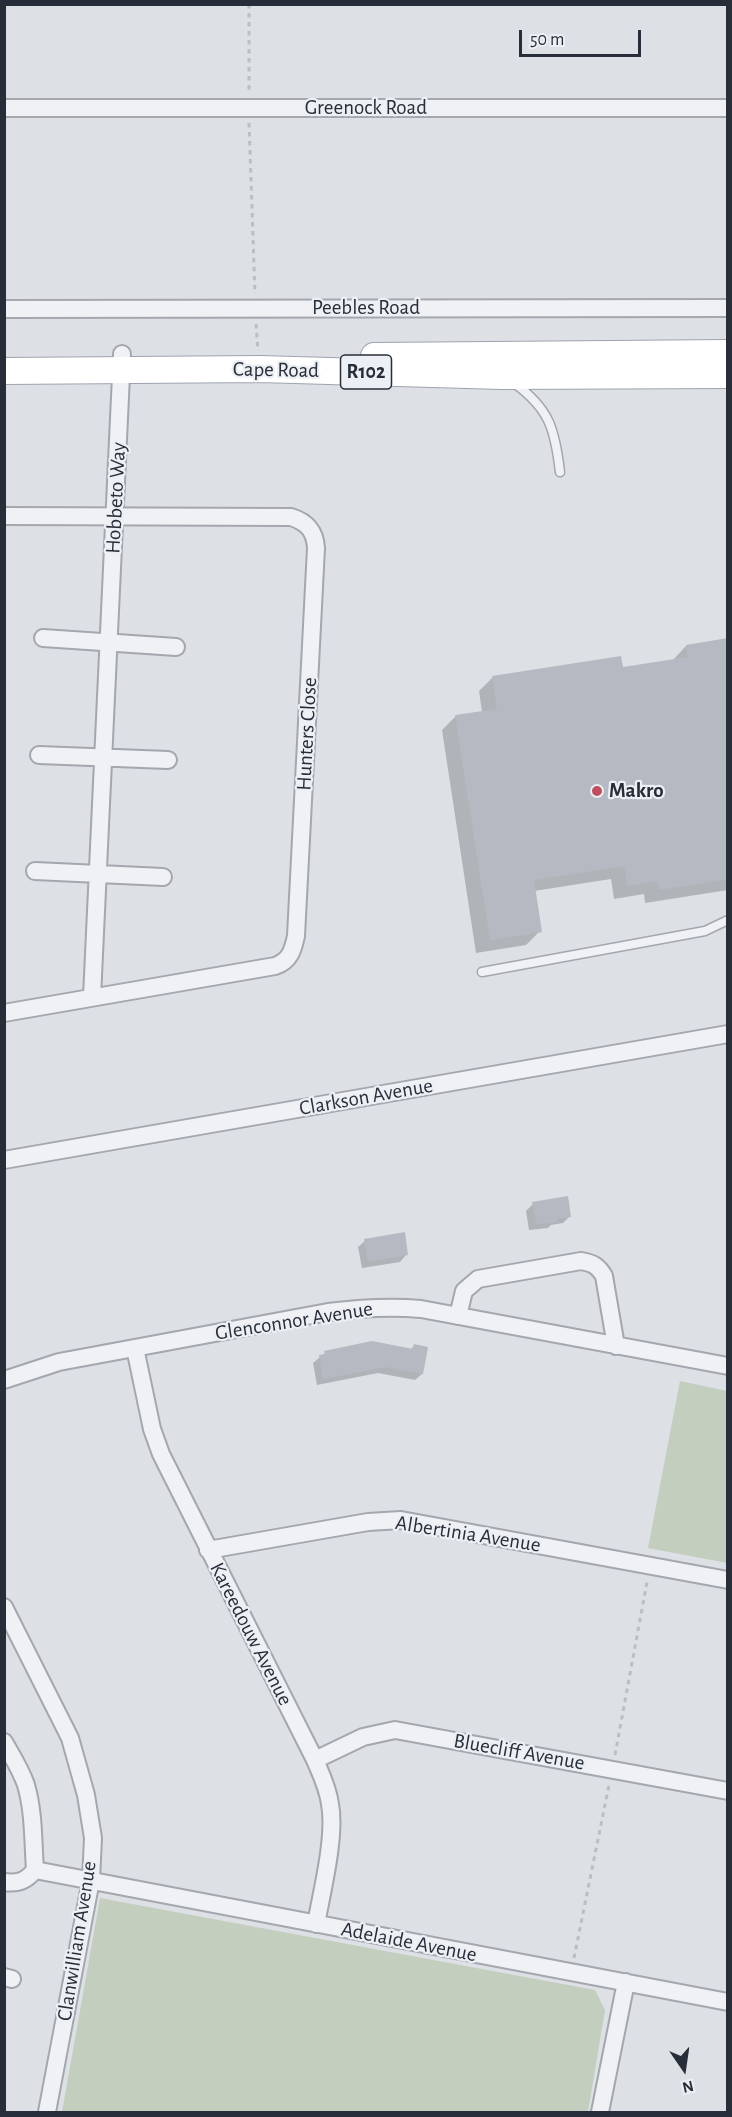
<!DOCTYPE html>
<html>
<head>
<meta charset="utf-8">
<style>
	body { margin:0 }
	#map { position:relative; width:732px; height:2117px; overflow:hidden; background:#dde0e5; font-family:"Alegreya Sans",sans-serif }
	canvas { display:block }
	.frame { position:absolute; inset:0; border:6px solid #282e39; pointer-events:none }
	.north { position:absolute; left:654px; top:2039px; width:60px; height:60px; -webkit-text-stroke:4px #eceff3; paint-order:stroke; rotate:167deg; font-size:16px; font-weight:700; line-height:24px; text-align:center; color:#282e39 }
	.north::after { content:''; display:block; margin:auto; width:21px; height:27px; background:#282e39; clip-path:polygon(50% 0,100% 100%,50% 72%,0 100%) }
	.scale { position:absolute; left:519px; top:30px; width:122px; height:27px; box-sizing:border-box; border:3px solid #282e39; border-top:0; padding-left:8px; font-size:18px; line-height:21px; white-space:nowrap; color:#282e39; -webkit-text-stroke:4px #eceff3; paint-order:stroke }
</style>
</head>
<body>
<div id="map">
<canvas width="732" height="2117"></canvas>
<div class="frame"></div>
<div class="north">N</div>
<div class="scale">50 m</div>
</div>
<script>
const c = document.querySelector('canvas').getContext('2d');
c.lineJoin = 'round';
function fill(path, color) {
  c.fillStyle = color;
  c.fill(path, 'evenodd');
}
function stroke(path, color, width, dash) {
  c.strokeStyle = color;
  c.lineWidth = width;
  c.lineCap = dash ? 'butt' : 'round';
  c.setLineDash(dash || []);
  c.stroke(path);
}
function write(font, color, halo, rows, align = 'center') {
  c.font = font + ' "Alegreya Sans",sans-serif';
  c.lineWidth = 4.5;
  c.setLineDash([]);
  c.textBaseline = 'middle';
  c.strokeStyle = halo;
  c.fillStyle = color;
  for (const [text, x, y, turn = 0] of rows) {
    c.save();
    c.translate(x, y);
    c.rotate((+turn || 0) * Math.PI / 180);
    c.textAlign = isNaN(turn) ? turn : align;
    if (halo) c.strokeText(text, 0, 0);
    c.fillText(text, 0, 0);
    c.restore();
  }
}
const green = new Path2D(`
	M680,1381L727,1391V1563L648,1548Z
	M100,1898L595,1990L605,2010L588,2112H62Z`);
const shadow = new Path2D(`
	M728,640V890L645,903L644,894L614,899L611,879L534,891L540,931L526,945L476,953L442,730L456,716L482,712L479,691L493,677L621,669L673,660L686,646Z
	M533,1204L570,1216L563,1223L551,1225L548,1228L529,1230L526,1211Z
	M365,1241L406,1255L400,1262L362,1268L358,1247Z
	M414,1346L422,1374L415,1380L378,1373L317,1385L313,1363L325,1353L410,1350Z`);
const building = new Path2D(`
	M728,638V879L659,890L657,881L627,886L625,866L534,880L542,932L490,940L455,715L497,709L492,676L621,656L623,667L688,657L686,645Z
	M568,1196L571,1217L556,1219L557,1222L536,1224L532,1202Z
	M405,1232L408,1255L368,1262L364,1239Z
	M372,1341L413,1349L414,1344L428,1347L423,1374L385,1367L323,1379L319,1355L325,1354L324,1351Z`);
const path = new Path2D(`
	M249,4V93
	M249,123L255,294
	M256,324L258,351
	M615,1755L647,1582
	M574,1958L609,1785`);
const service = new Path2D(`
	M514,383C550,409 555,430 560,472
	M482,972L705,931L728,920`);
const minor = new Path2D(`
	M4,108H728
	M4,309L728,308
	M4,516L291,517C307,522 315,531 316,548L296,936C293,950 290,961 275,966L4,1013
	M43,638L176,647
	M39,755L168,760
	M35,871L163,877
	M92,997L122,354
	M4,1160L728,1034
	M458,1316L464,1291L478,1279L581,1261C593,1263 598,1266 604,1276L616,1346
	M135,1348L152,1429L161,1454L315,1760C321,1774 328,1788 330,1804C336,1836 322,1891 316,1924
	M4,1380L59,1362L328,1312C360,1308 389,1306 421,1309L728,1366
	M208,1550L368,1522L401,1520L728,1580
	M4,1607L70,1738L86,1795L93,1838L91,1880L47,2112
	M4,1742C12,1756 21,1770 26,1785C34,1812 33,1843 35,1870C26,1881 18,1884 4,1882
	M315,1760L363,1737L395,1730L728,1791
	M35,1870L728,2002
	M4,1977L12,1979
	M600,2112L626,1982`);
const primary = new Path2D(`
	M374,356L728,353
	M4,371L260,369L502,376L728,375`);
const markers = [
	[597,791,6,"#bd4f5f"]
];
const shields = [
	[366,372,51]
];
const shieldNames = [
	["R102",366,372]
];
const streetNames = [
	["Greenock Road",366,108],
	["Peebles Road",366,308],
	["Cape Road",276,370,1],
	["Hobbeto Way",116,498,-87],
	["Hunters Close",307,734,-87],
	["Clarkson Avenue",366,1097,-10],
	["Glenconnor Avenue",294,1321,-9],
	["Albertinia Avenue",468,1534,9],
	["Kareedouw Avenue",251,1634,63],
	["Bluecliff Avenue",519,1752,10],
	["Clanwilliam Avenue",77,1941,-81],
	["Adelaide Avenue",409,1942,11]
];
const poiNames = [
	["Makro",609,791]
];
fill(green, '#c3cebf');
fill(shadow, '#0003');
fill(building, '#b5b9c1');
stroke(service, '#a3a7ae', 11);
stroke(minor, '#a3a7ae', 20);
stroke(primary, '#9ea4af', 28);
stroke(path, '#bbbec3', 3, [4.5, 4.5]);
stroke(service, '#eff1f4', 8);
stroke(minor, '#eff1f4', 16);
stroke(primary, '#fff', 26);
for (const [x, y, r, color] of markers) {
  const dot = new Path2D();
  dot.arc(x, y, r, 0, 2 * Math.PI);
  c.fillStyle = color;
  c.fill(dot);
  stroke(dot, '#eceff3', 2);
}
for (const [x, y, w] of shields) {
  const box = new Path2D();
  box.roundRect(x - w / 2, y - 17, w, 34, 4.5);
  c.fillStyle = '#eceff3';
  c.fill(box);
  stroke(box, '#282e39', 1.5);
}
write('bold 20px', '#282e39', null, shieldNames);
write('21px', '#282e39', '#eceff3', streetNames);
write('bold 21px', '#282e39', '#eceff3', poiNames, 'left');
</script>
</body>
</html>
